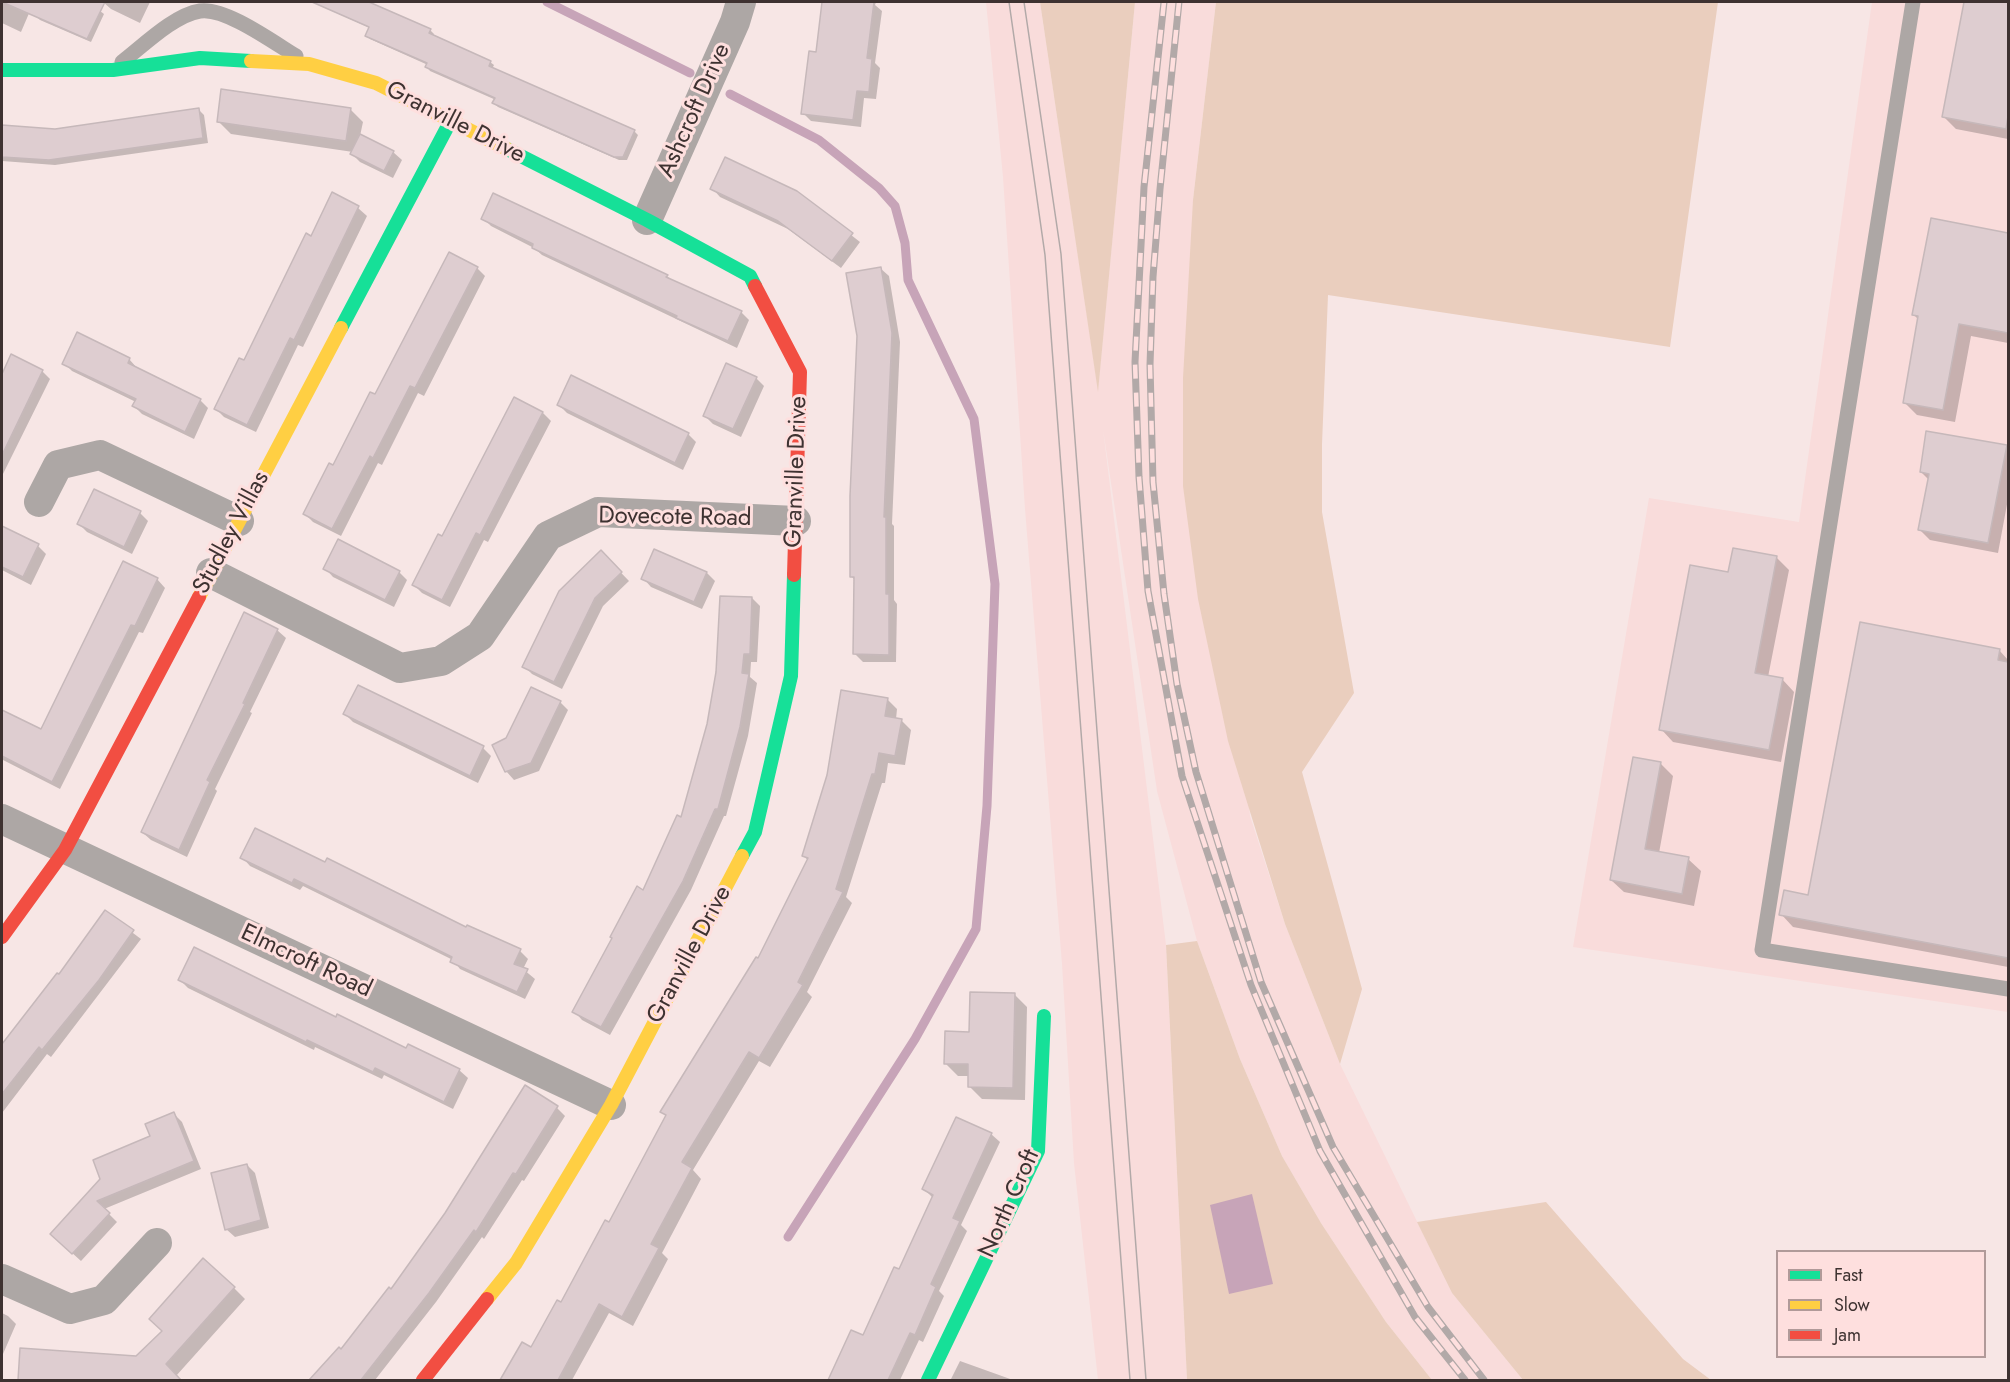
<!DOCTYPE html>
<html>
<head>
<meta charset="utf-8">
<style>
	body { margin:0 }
	#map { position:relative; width:2010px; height:1382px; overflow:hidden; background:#f7e6e5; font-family:Jost,sans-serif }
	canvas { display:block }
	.frame { position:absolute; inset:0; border:3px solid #3e3231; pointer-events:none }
	.legend { position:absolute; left:1776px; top:1250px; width:210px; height:108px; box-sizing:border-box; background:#fedfde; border:2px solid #b19a99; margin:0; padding:8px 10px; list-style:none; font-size:18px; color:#3e3231 }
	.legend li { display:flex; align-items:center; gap:12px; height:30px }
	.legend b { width:30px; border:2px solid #b19a99 }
</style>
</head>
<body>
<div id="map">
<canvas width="2010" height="1382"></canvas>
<div class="frame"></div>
<ul class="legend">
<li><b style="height:8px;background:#16e098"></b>Fast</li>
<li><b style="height:8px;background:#ffcf43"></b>Slow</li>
<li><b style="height:8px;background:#f24e42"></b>Jam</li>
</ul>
</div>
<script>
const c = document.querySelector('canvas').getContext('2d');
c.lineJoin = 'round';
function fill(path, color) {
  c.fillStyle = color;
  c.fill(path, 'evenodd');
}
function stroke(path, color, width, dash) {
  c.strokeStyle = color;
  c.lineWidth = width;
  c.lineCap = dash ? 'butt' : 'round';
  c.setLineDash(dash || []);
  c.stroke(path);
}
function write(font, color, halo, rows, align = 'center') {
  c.font = font + ' Jost,sans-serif';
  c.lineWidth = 6;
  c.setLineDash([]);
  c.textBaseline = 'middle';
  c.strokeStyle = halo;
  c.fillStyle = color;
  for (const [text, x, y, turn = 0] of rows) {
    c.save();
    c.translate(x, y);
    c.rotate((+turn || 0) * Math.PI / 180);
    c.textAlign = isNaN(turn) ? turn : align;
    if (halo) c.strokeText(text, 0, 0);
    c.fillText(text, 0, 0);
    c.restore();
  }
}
const built = new Path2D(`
	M986,2H1040L1098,389L1135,2H1216L1193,200L1250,816L1285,924L1340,1064L1452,1293L1523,1380H1432L1386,1322L1321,1223L1282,1156L1240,1059L1197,941L1157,791L1103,429L1166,945L1187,1380H1098L1074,1163L1062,964L1025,509L1003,177Z
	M1872,2H2008V1012L1573,947L1649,498L1799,522Z`);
const green = new Path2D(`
	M1040,2H1135L1098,392Z
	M1216,2H1718L1670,347L1328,295L1322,444V512L1354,693L1302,772L1362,989L1340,1064L1285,924L1228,741L1198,599L1183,486V378L1193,200Z
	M1197,941L1240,1059L1282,1156L1321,1223L1386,1322L1432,1380H1187L1166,945Z
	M1546,1202L1683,1359L1711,1380H1523L1452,1293L1417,1222Z`);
const water = new Path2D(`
	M1252,1194L1273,1284L1229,1294L1210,1205Z`);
const shadow = new Path2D(`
	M2,2H31L33,4L21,32L2,23Z
	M43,2H80L100,11L104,14L91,42L40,20L36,16Z
	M103,2H150L140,23L111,9Z
	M312,2H368L430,30L434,34L433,36L490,62L494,65L492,69L635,132L638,135L627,160H619L498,107L494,103L496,100L430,71L427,67L428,65L370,39L367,35L370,28Z
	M824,2H876L875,5L882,11L875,63L880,68L876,99L864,98L861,127L811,121L803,113L818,54Z
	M1966,2H2008V139L1956,129L1944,117Z
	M198,109L204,115L208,143L55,165L2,161V127L55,130Z
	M350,109L363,122L360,136L393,152L402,160L393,178L360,162L352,154L353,152L231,134L218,121Z
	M712,188L796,192L860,242L841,268L788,229L720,197Z
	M332,194L358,208L367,216L303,347L298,345L256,432L224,417L216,409L245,362L311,238Z
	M494,195L667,276L672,281L741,312L749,320L737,348L542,255L534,248L491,226L483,218Z
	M1932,220L2008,234V343L1971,336L1955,422L1917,415L1904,402L1919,320L1914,315Z
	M477,268L485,276L424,396L418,393L382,465L378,463L341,536L313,522L305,514L376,396Z
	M880,268L889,276L900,342L892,524L894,526V600L897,604L896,662H863L855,654V580L852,577L858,336Z
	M12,356L42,371L50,379L2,476V378Z
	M129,359L137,368V369L200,400L208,408L194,439L142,414L134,406L136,402L72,371L64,363Z
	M756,378L764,386L741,437L713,424L704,415Z
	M559,405L688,434L696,442L683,470L567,413Z
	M543,413L551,421L488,542L484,540L450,607L422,593L414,585L443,538Z
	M2006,446L2008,449V499L1998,553L1930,540L1920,530L1929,480L1921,472Z
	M140,513L148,521L132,554L87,532L79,524Z
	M2,528L38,546L46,554L31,585L2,570Z
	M601,552L629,581L603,606L562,689L532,674L524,666Z
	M1776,557L1789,570L1768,677L1782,679L1794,692L1781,762L1673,742L1661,729L1729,574Z
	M124,563L157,579L165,588L143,633L139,632L60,789L3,760L2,761V711L42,731Z
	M325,568L399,572L407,580L394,607L333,577Z
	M707,573L715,581L702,609L651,587L643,578Z
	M752,598L760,606L757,662H751L750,677L757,683L748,736L726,816H724L691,890L610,1035L582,1020L574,1011L644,892L682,819Z
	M277,630L286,638L250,712L252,713L215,789L217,791L187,857L151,840L142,832Z
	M1999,650L2008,660V967L1793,927L1781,914L1809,897Z
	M887,699L897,709L896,719L901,720L911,730L905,765L888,763L885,783H882L846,897L852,903L807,992L812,997L770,1067L759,1061L693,1170L701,1179L662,1253L668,1259L633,1326L609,1313L572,1380H502L522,1344L532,1349L562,1304L610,1224L667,1116L662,1111L758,960L808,860L803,856Z
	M560,702L568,710L539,771L514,780L506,771L507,740Z
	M345,714L483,748L491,756L478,783L353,722Z
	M1634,759L1661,764L1673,776L1659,853L1688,859L1701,871L1694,906L1624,892L1611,880Z
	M242,857L520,951L528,959L523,969L535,979L525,999L460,969L453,960L303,886L300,890L250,866Z
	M105,912L141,939L51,1057L47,1054L2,1113V1047L58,975L59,976Z
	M180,980L337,1019L407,1050L409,1046L459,1070L468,1078L453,1109L384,1075L382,1079L315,1047L314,1050L188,988Z
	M1015,995L1027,1007L1025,1100L982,1099L969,1086V1076H958L945,1063L971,1033Z
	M557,1108L565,1116L524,1181L522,1180L484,1239L482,1237L436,1302L375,1380H311L339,1349L341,1351L392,1291Z
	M174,1114L182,1122L201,1169L104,1209L117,1222L81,1261L60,1242Z
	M991,1134L1000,1142L961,1225L967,1231L939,1291L944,1296L923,1342L919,1340L900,1380H829L852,1332L864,1337L899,1271L932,1197L924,1189Z
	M247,1165L255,1173L269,1228L235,1237L226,1229Z
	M234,1288L245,1299L176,1376L180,1380H20L22,1350L136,1357Z
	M2,1313L8,1316L16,1324L3,1354Z
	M960,1361L1013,1380H952L951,1379Z`);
const stream = new Path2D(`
	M547,2L690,73
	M730,94L819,140L879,188L895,206L905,243L908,280L974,419L995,584L987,806L976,929L915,1039L788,1237`);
const building = new Path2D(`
	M2,2H105L87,39Z
	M312,2H369L431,29L429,33L491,61L489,66L635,130L623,157H614L492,103L495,98L425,67L427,63L365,36L369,27Z
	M822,2H874L867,58L872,59L869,92L857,91L853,120L801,114L809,51L816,52Z
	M1964,2H2008V116L2006,129L1942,117Z
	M221,89L351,108L346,141L217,122Z
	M199,108L203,138L49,160L2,157V125L55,129Z
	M360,134L394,151L384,171L350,154Z
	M725,157L797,191L853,233L832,261L778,221L710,189Z
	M332,192L359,206L294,340L290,338L247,425L214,409L239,358L244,360L306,233L311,236Z
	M493,193L668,275L666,277L742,311L728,341L676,318L677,316L532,248L533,244L481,219Z
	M1931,218L2008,233V333L1959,324L1943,410L1903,403L1918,316L1912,315Z
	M449,252L478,267L415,388L410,386L373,458L370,456L332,529L303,514L329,463L333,465L370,392L375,394Z
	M881,267L892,333L884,517H886V594H889V655L853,654L854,577H850V496L857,336L846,273Z
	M77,332L130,358L128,363L201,399L185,432L132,406L136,399L62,364Z
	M11,354L43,370L2,455V374Z
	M726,363L757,377L733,429L703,416Z
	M571,375L689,433L675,463L557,405Z
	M514,397L543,412L480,535L476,533L442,600L412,585L438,534L442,536Z
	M1926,431L2007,445L1988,543L1918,530L1929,474L1920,472Z
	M94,489L141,511L124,547L77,524Z
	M2,526L39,544L23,577L2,567Z
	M338,539L400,571L385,600L323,569Z
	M1733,548L1777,556L1755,673L1783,678L1769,750L1659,730L1690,565L1728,572Z
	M654,549L707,572L694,602L641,579Z
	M601,550L622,572L595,598L554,682L522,667L559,591Z
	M123,561L158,578L135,626L131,625L52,782L2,756V710L41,729Z
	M720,596L752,597L750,654H744L742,673L749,674L740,727L718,809H715L683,881L601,1027L572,1012L612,938L610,937L637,886L643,890L677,815L681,817L707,724L716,672Z
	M244,612L278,629L243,703L245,704L207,780L210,782L179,850L141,832Z
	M1860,622L2000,649L1998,660L2008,662V958L1779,915L1784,890L1808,895Z
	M358,685L484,746L470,776L343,714Z
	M531,687L561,701L531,763L505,772L492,745L506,738Z
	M841,690L888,698L885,716L902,719L895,756L879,753L875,774H872L836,889L843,892L798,982L803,985L759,1058L749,1052L682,1162L692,1168L651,1244L659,1248L622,1317L599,1304L558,1380H500L522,1342L531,1347L557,1300L561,1302L605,1220L609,1222L666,1115L660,1112L756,957L758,958L808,858L802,856L827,775Z
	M1633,757L1661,762L1645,849L1689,857L1682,894L1610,880Z
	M255,828L325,862L327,858L466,927L467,925L521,949L514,964L528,969L517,992L450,962L452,957L294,879L292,883L240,858Z
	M105,910L134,930L99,980L42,1050L39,1047L2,1094V1044L57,973L59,974Z
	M194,947L336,1017L337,1014L406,1048L408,1044L460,1069L444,1102L375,1068L373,1072L307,1040L306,1042L178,980Z
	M970,992L1015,993L1013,1088L968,1087V1064H944L945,1031L969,1032Z
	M525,1085L558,1106L516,1174L513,1173L476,1232L474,1230L429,1293L361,1380H309L339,1347L341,1349L389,1287L391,1289L445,1213Z
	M174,1112L194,1161L97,1201L110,1213L72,1254L50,1234L100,1179L93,1160L150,1136L145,1124Z
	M956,1117L992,1133L953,1218L960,1221L931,1284L936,1287L915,1335L910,1333L888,1380H828L851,1330L863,1335L894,1267L899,1269L933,1195L922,1189Z
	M247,1164L261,1220L225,1230L211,1173Z
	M203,1258L235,1287L166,1364L181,1380H18L20,1348L136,1356L162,1331L149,1319Z`);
const lane = new Path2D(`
	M1913,2L1762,950L2008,989
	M122,62C143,46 174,15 200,11C225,7 273,42 296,56`);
const street = new Path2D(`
	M647,220L735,22L741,2
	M39,502L58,465L100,455L239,521
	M211,573L400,668L441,661L480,636L548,536L598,512L796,521
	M2,819L611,1105
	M2,1279L70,1309L104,1300L157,1243`);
const fast = new Path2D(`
	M2,70H113L200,58L251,61
	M507,149L647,220L750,276L755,286
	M341,328L450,122
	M742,856L755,832L791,676L794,575
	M928,1380L1038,1151L1044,1016`);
const slow = new Path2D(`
	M251,61L309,64L376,83L507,149
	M199,597L341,328
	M487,1299L516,1263L611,1105L742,856`);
const jam = new Path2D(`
	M755,286L800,372L794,575
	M2,937L65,850L199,597
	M423,1380L487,1299`);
const tram = new Path2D(`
	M1009,2L1045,255L1130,1380
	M1024,2L1061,254L1146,1380`);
const rail = new Path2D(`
	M1164,2L1144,187L1135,362L1139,477L1148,591L1182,776L1251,985L1320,1151L1415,1317L1465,1380
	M1179,2L1160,189L1153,277L1150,365L1153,482L1164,594L1177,684L1196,772L1261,982L1333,1147L1428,1307L1484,1380`);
const streetNames = [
	["Ashcroft Drive",695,111,-66],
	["Granville Drive",455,123,27],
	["Granville Drive",797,472,-88],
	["Dovecote Road",675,518,1],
	["Studley Villas",232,533,-62],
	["Granville Drive",690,955,-62],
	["Elmcroft Road",306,962,25],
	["North Croft",1010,1204,-66]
];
fill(built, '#f9dcdb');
fill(green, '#eacebe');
fill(water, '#c7a4b8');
fill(shadow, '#0003');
stroke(stream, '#c7a4b8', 9);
fill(building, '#decdd0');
stroke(building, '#c6b8ba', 1.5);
stroke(lane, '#ada7a5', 15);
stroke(street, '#ada7a5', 30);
stroke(fast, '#16e098', 14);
stroke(slow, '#ffcf43', 14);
stroke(jam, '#f24e42', 14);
stroke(tram, '#b2a9a8', 1.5);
stroke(rail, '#b2a9a8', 7);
stroke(rail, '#fedfde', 4.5, [14]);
write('24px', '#3e3231', '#fedfde', streetNames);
</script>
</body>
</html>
